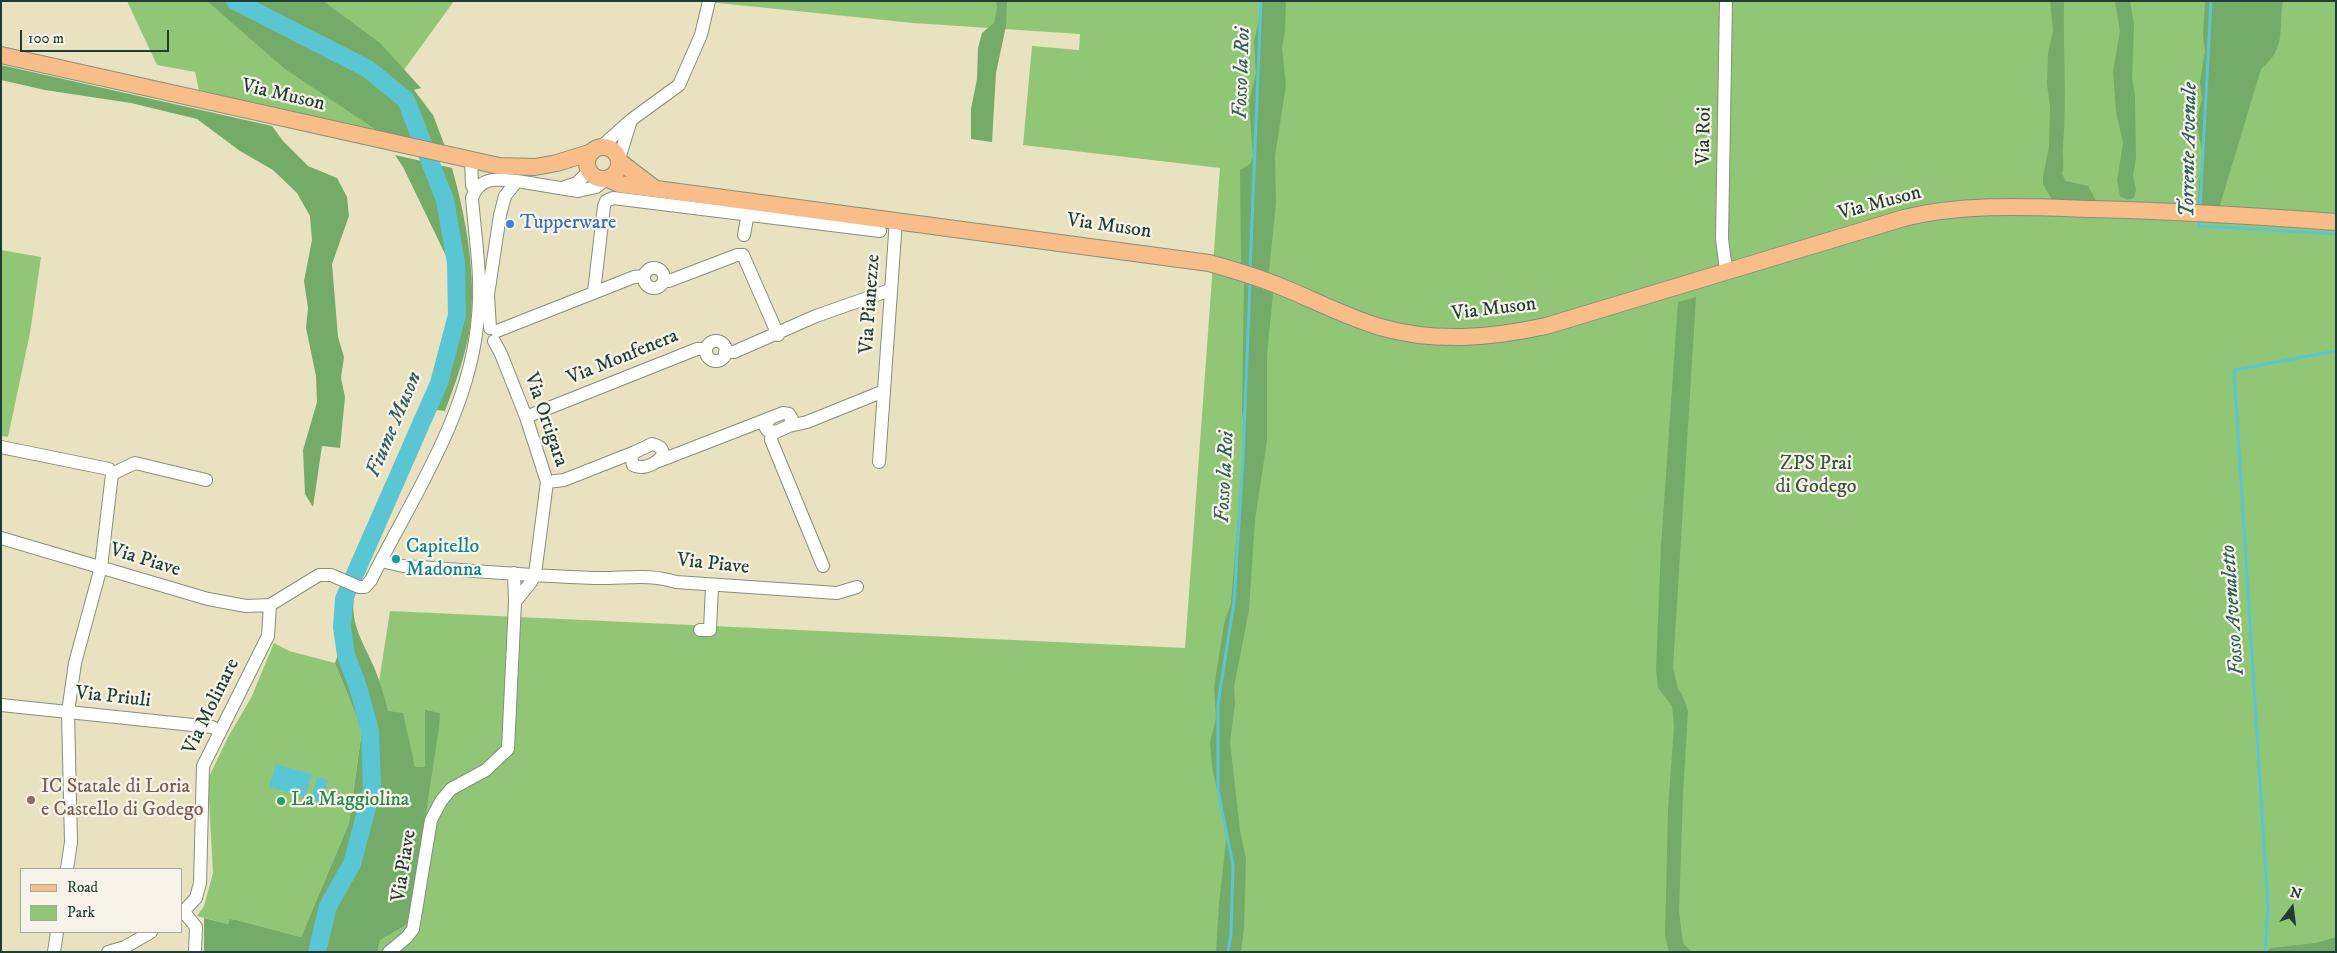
<!DOCTYPE html>
<html>
<head>
<meta charset="utf-8">
<style>
	body { margin:0 }
	#map { position:relative; width:2337px; height:953px; overflow:hidden; background:#e9e2c0; font-family:"IM FELL DW Pica",serif }
	canvas { display:block }
	.frame { position:absolute; inset:0; border:2px solid #1f3d34; pointer-events:none }
	.legend { position:absolute; left:20px; top:868px; width:162px; height:65px; box-sizing:border-box; background:#f7f3e8; border:1px solid #a1aaa0; margin:0; padding:6px 9px; list-style:none; font-size:15px; color:#1f3d34 }
	.legend li { display:flex; align-items:center; gap:10px; height:25px }
	.legend b { width:25px; border:1px solid #a1aaa0 }
	.north { position:absolute; left:2267px; top:883px; width:50px; height:50px; -webkit-text-stroke:4px #f7f3e8; paint-order:stroke; rotate:15deg; font-size:14px; font-weight:700; line-height:20px; text-align:center; color:#1f3d34 }
	.north::after { content:''; display:block; margin:auto; width:18px; height:22px; background:#1f3d34; clip-path:polygon(50% 0,100% 100%,50% 72%,0 100%) }
	.scale { position:absolute; left:20px; top:30px; width:149px; height:22px; box-sizing:border-box; border:2px solid #1f3d34; border-top:0; padding-left:6px; font-size:15px; line-height:18px; white-space:nowrap; color:#1f3d34; -webkit-text-stroke:4px #f7f3e8; paint-order:stroke }
</style>
</head>
<body>
<div id="map">
<canvas width="2337" height="953"></canvas>
<div class="frame"></div>
<ul class="legend">
<li><b style="height:6px;background:#f8bd89"></b>Road</li>
<li><b style="height:14px;background:#92c677"></b>Park</li>
</ul>
<div class="north">N</div>
<div class="scale">100 m</div>
</div>
<script>
const c = document.querySelector('canvas').getContext('2d');
c.lineJoin = 'round';
function fill(path, color) {
  c.fillStyle = color;
  c.fill(path, 'evenodd');
}
function stroke(path, color, width, dash) {
  c.strokeStyle = color;
  c.lineWidth = width;
  c.lineCap = dash ? 'butt' : 'round';
  c.setLineDash(dash || []);
  c.stroke(path);
}
function write(font, color, halo, rows, align = 'center') {
  c.font = font + ' "IM FELL DW Pica",serif';
  c.lineWidth = 4.5;
  c.setLineDash([]);
  c.textBaseline = 'middle';
  c.strokeStyle = halo;
  c.fillStyle = color;
  for (const [text, x, y, turn = 0] of rows) {
    c.save();
    c.translate(x, y);
    c.rotate((+turn || 0) * Math.PI / 180);
    c.textAlign = isNaN(turn) ? turn : align;
    if (halo) c.strokeText(text, 0, 0);
    c.fillText(text, 0, 0);
    c.restore();
  }
}
const green = new Path2D(`
	M127,1H454L377,107L379,133L199,90L195,72L157,65Z
	M699,1H2336V952H337L390,611L1185,648L1220,168L1023,145L1032,46L1079,50L1080,34L913,23Z
	M1,250L41,257L30,333L8,437L1,436Z
	M274,643L289,651L335,663L362,730L349,823L301,937L237,920L229,919L228,924L197,916L204,906L213,873L208,779L228,737L251,698Z`);
const forest = new Path2D(`
	M207,1H323L380,43L421,88L414,90L433,115L446,149L378,131L285,69Z
	M996,1H1007L1006,26L996,73L992,142L971,139V109L977,79L978,48L982,33L994,23L997,8Z
	M1261,1H1286L1285,32L1282,47L1286,85L1275,156L1276,203L1269,272L1241,263L1240,170L1250,164L1253,157L1249,102L1256,73L1254,41L1260,17Z
	M2050,1H2064C2063,50 2067,99 2063,147C2062,157 2065,164 2062,174L2066,181L2088,186L2099,206L2052,204L2051,198L2043,184V176L2049,147L2050,107L2047,84L2048,53L2053,31Z
	M2115,1H2130L2134,24L2132,79L2135,95L2136,159L2133,175L2136,190L2134,198L2127,200L2120,196L2117,181L2123,143L2116,112L2113,71L2120,31Z
	M2205,1H2283C2278,31 2287,47 2261,69L2220,205L2215,211L2198,210L2199,182L2204,159L2196,122L2202,99L2200,82L2205,51L2203,36Z
	M1,65L272,126L283,141L308,166L337,178L347,197L349,216L332,264L338,337L344,357L341,378L345,397L340,448L322,446L313,507L305,494L303,450L317,402L316,376L306,328L308,308L304,281L312,240L310,216L297,193L273,170L240,151L197,119L131,103L45,90L1,80Z
	M395,155L452,168C466,218 477,276 470,327C467,351 454,388 445,411L427,409L448,372V260L403,167Z
	M1244,283L1273,293L1267,355V441L1255,520L1249,610L1234,687L1235,704L1230,742L1240,831L1246,859L1244,929L1241,952H1216L1219,904L1227,833L1212,767L1210,742L1216,718L1214,688L1224,624L1231,603L1245,432L1242,412Z
	M1696,297L1673,668L1678,689L1682,694L1688,711L1683,795L1679,911L1683,943L1692,952H1669L1665,936L1668,809L1674,727L1672,706L1658,688L1656,669L1661,546L1678,302Z
	M341,590L354,598C350,624 364,644 374,667C380,681 384,696 388,711L403,713L415,767H425V710L440,713L439,728L409,923L380,940L377,952H204V918L228,924L229,919L237,920L301,937L349,823L362,730L335,663L344,637L338,604Z
	M2336,937V952H2266L2271,948L2316,943Z`);
const water = new Path2D(`
	M276,764L312,774L305,797L269,787Z
	M317,777L328,780L322,803L311,799Z`);
const stream = new Path2D(`
	M2200,208L2211,1
	M2199,219V226L2336,234
	M1250,270L1261,1
	M1228,952L1231,934L1233,865L1218,791V704L1234,602L1243,459L1250,282
	M2265,952L2268,908L2234,370L2336,351`);
const river = new Path2D(`
	M235,1L368,69L406,100L445,200L456,263L457,315L439,383L344,599L342,627L346,655L358,687L370,731L372,789L352,864L328,906L317,952`);
const minor = new Path2D(`
	M1726,1L1722,239L1726,270
	M631,120L679,85L701,35L709,1
	M600,148L631,120L619,159
	M471,159L472,185L475,191
	M565,187L577,183L589,171
	M744,235L749,208
	M644 278a10 10 0 1 1 20 0a10 10 0 1 1-20 0Z
	M664,279L669,281L737,255H743L778,335
	M594,292L604,206L606,201L613,198L880,231
	M490,328L488,295L500,215L505,196L517,181L578,191L596,187L606,179
	M497,331L634,277L644,276
	M494,341L501,354L526,417L547,482L535,574L531,582L515,602
	M706 351a10 10 0 1 1 20 0a10 10 0 1 1-20 0Z
	M725,352H734L816,316L890,290
	M526,417L697,349H706
	M789,426L807,422L884,391
	M772,432L771,440L823,566
	M652,444C679,450 648,474 633,465L631,457L635,452Z
	M1,447L109,469L112,474L101,567L75,663L68,712L71,842L67,869
	M659,461L783,413L789,414L792,419L789,426L776,432L767,430L765,426L769,420
	M879,462L896,220
	M112,474L135,463L206,480
	M547,482L564,480L635,452
	M1,538L208,599L246,606L270,605L319,575H331L359,587H365L371,580C413,496 471,412 478,316C482,276 475,237 472,198C480,176 497,179 517,181
	M381,561L403,566C467,570 530,576 594,578C622,579 649,573 676,582L837,593L857,587
	M700,630H710L712,586
	M1,705L212,727L220,731
	M184,912L196,927L195,952
	M181,914L196,898L200,883L203,766L268,636L270,605
	M54,952L57,932
	M108,952L125,947L151,932
	M389,952L407,937L413,929L431,820L441,801L451,789L486,770L508,749L515,602L514,573`);
const major = new Path2D(`
	M1,55L499,166L535,167L557,163L592,152
	M587 163a16 16 0 1 1 32 0a16 16 0 1 1-32 0Z
	M619,161L653,187
	M608,179L619,184L1209,263C1234,270 1258,277 1282,287C1314,300 1346,317 1380,327C1436,343 1490,338 1546,326L1904,218C1966,203 2029,207 2093,209C2174,211 2255,216 2336,222`);
const markers = [
	[510,224,5,"#3f7fe0"],
	[396,559,5,"#0f9aa8"],
	[31,800,5,"#8d6e63"],
	[281,801,5,"#2e9e5b"]
];
const streetNames = [
	["Via Muson",283,96,13],
	["Via Roi",1705,136,-89],
	["Via Muson",1880,204,-15],
	["Via Muson",1109,227,8],
	["Via Pianezze",871,304,-86],
	["Via Muson",1494,310,-7],
	["Via Monfenera",623,358,-22],
	["Via Ortigara",545,420,71],
	["Via Piave",145,561,17],
	["Via Piave",713,565,6],
	["Via Priuli",113,698,6],
	["Via Molinare",212,707,-64],
	["Via Piave",405,866,-81]
];
const shopNames = [
	["Tupperware",520,224]
];
const parkNames = [
	["ZPS Prai",1816,465],
	["di Godego",1816,488]
];
const cultureNames = [
	["Capitello",406,548],
	["Madonna",406,571]
];
const educationNames = [
	["IC Statale di Loria",41,788],
	["e Castello di Godego",41,811]
];
const leisureNames = [
	["La Maggiolina",291,801]
];
const waterNames = [
	["Fosso la Roi",1243,73,-88],
	["Torrente Avenale",2190,150,-89],
	["Fiume Muson",395,425,-67],
	["Fosso la Roi",1226,477,-87],
	["Fosso Avenaletto",2234,610,-94]
];
fill(green, '#92c677');
fill(forest, '#75ab68');
fill(water, '#5ac6d4');
stroke(stream, '#5ac6d4', 3);
stroke(river, '#5ac6d4', 18);
stroke(minor, '#84907a', 14);
stroke(major, '#84907a', 18);
stroke(minor, '#fff', 12);
stroke(major, '#f8bd89', 16);
for (const [x, y, r, color] of markers) {
  const dot = new Path2D();
  dot.arc(x, y, r, 0, 2 * Math.PI);
  c.fillStyle = color;
  c.fill(dot);
  stroke(dot, '#f7f3e8', 2);
}
write('20px', '#1f3d34', '#f7f3e8', streetNames);
write('20px', '#366cbe', '#f7f3e8', shopNames, 'left');
write('20px', '#365841', '#f7f3e8', parkNames);
write('20px', '#0d838f', '#f7f3e8', cultureNames, 'left');
write('20px', '#785e54', '#f7f3e8', educationNames, 'left');
write('20px', '#27864d', '#f7f3e8', leisureNames, 'left');
write('italic 21px', '#2e5f5c', '#f7f3e8', waterNames);
</script>
</body>
</html>
